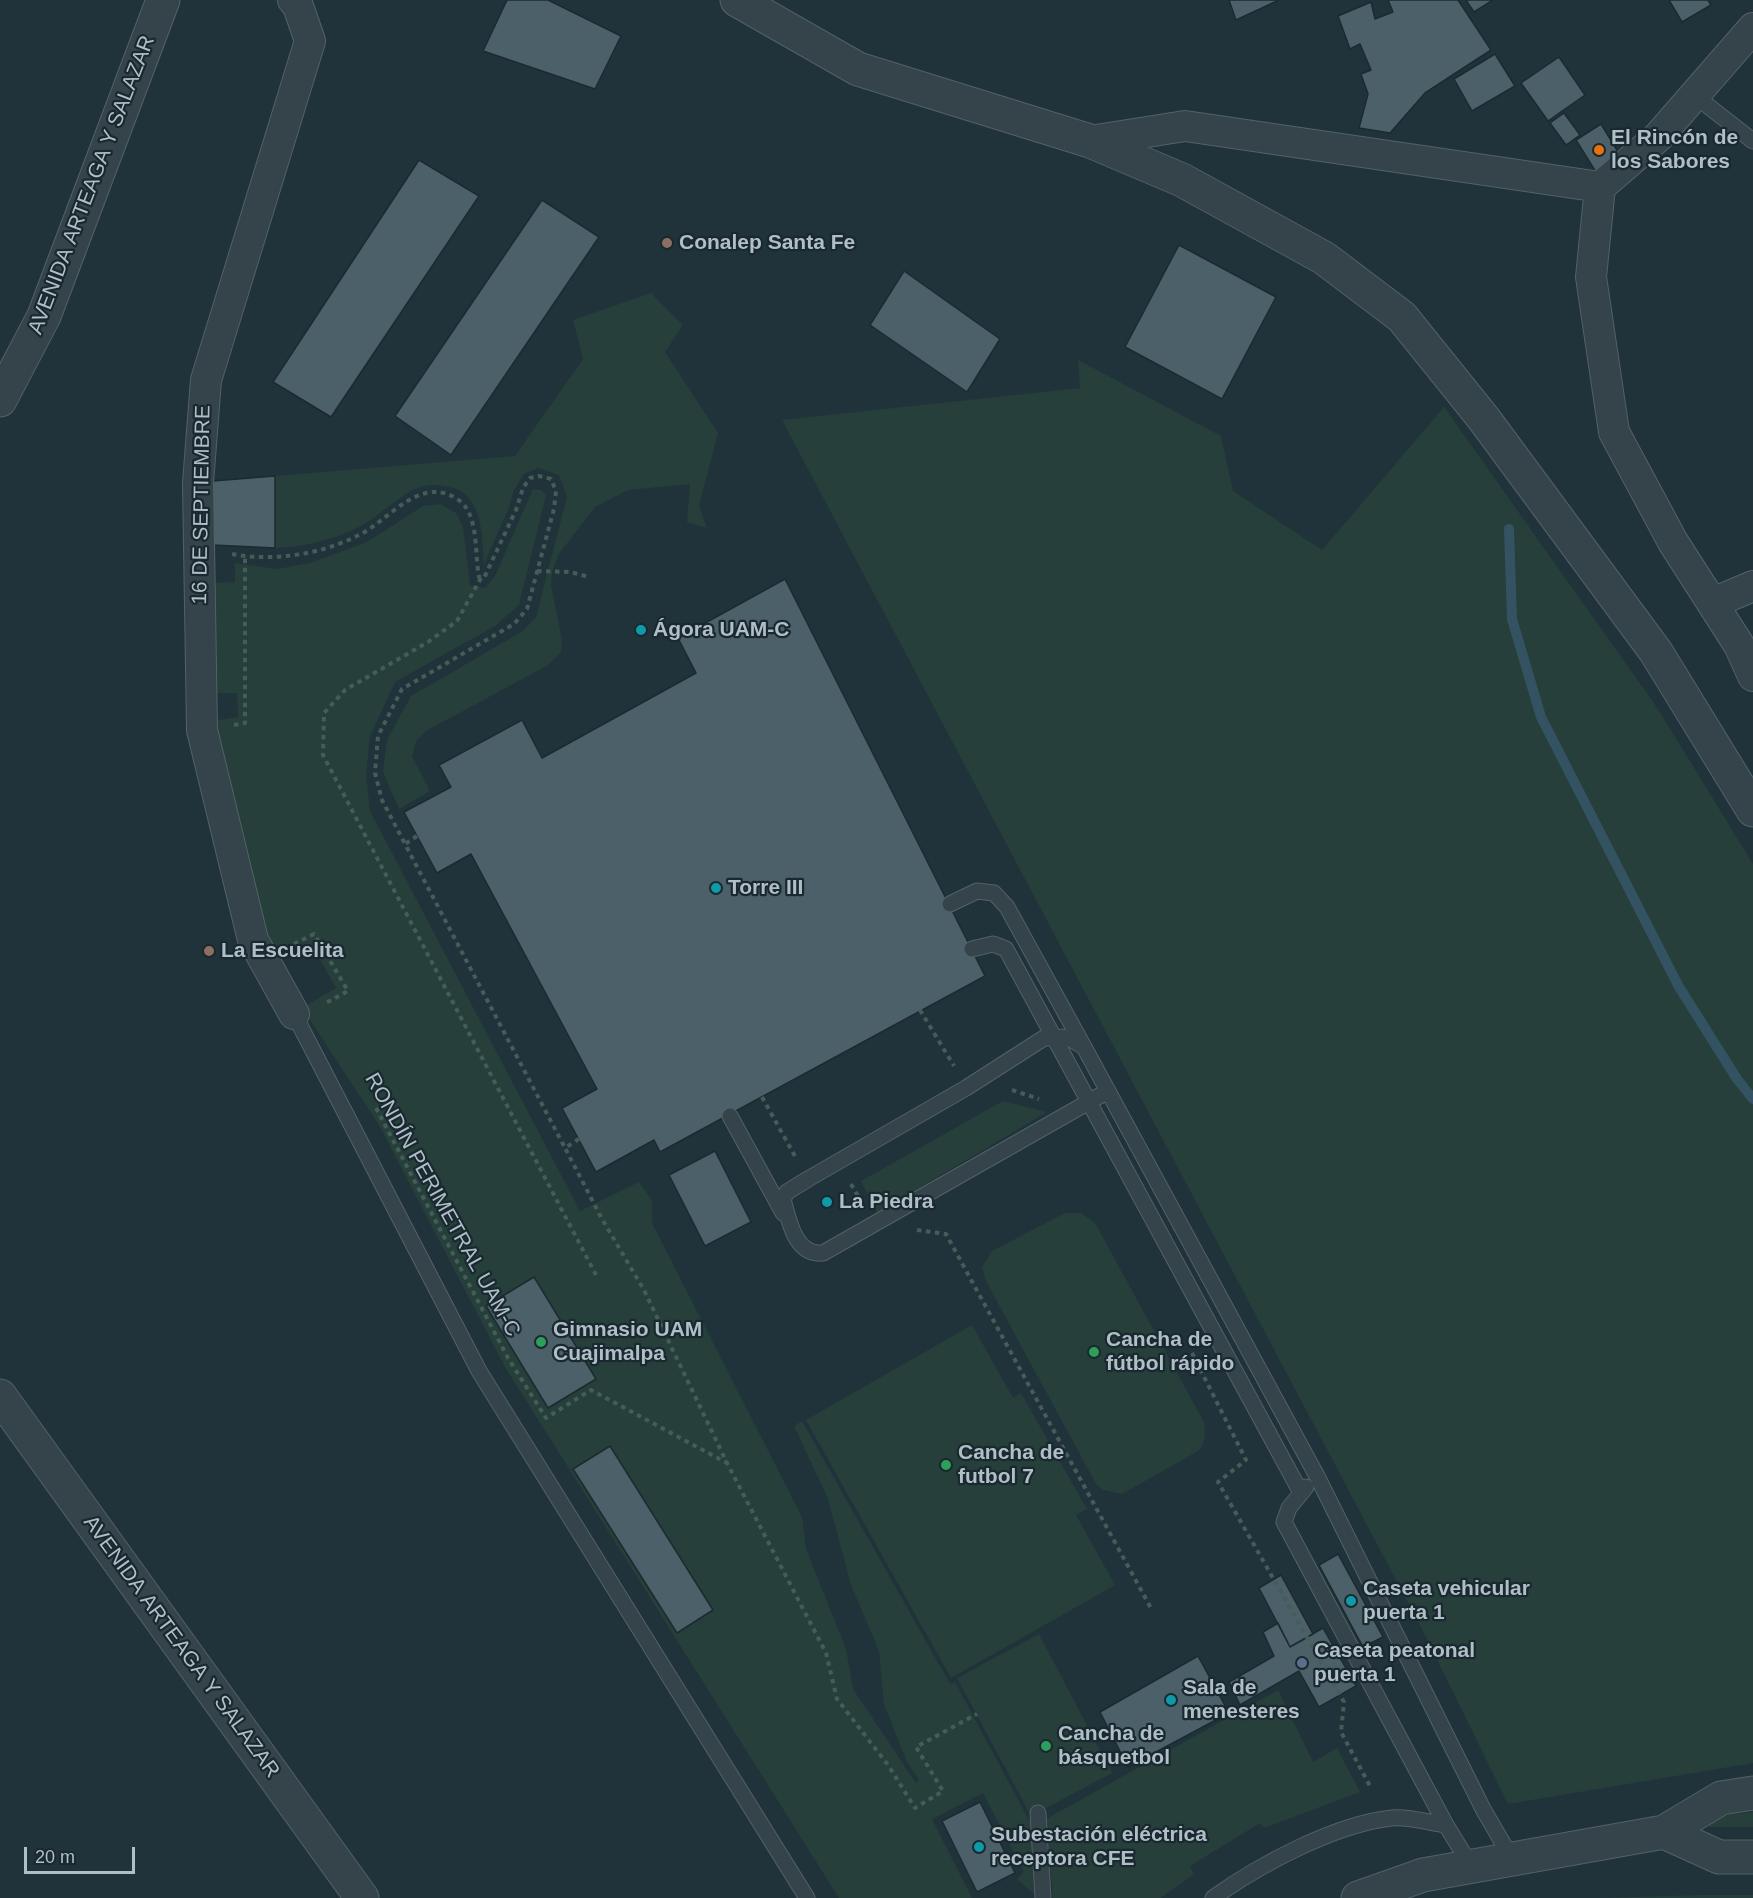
<!DOCTYPE html>
<html>
<head>
<meta charset="utf-8">
<style>
	body { margin:0 }
	#map { position:relative; width:1753px; height:1898px; overflow:hidden; background:#21333a; font-family:Helvetica,sans-serif }
	canvas { display:block }
	.scale { position:absolute; left:24px; top:1847px; width:111px; height:27px; box-sizing:border-box; border:3px solid #b0bfc7; border-top:0; padding-left:8px; font-size:18px; line-height:21px; white-space:nowrap; color:#b0bfc7; -webkit-text-stroke:4px #1a282f; paint-order:stroke }
</style>
</head>
<body>
<div id="map">
<canvas width="1753" height="1898"></canvas>
<div class="scale">20 m</div>
</div>
<script>
const c = document.querySelector('canvas').getContext('2d');
c.lineJoin = 'round';
function fill(path, color) {
  c.fillStyle = color;
  c.fill(path, 'evenodd');
}
function stroke(path, color, width, dash) {
  c.strokeStyle = color;
  c.lineWidth = width;
  c.lineCap = dash ? 'butt' : 'round';
  c.setLineDash(dash || []);
  c.stroke(path);
}
function write(font, color, halo, rows, align = 'center') {
  c.font = font + ' Helvetica,sans-serif';
  c.lineWidth = 4.5;
  c.setLineDash([]);
  c.textBaseline = 'middle';
  c.strokeStyle = halo;
  c.fillStyle = color;
  for (const [text, x, y, turn = 0] of rows) {
    c.save();
    c.translate(x, y);
    c.rotate((+turn || 0) * Math.PI / 180);
    c.textAlign = isNaN(turn) ? turn : align;
    if (halo) c.strokeText(text, 0, 0);
    c.fillText(text, 0, 0);
    c.restore();
  }
}
const green = new Path2D(`
	M651,293L683,325L665,352L718,433L699,506L707,528L687,522L690,484L628,490L595,507L558,555L552,573L551,585L562,640L561,652L548,665L426,731L416,741L412,756L430,791L399,809L383,772L387,740L411,696L523,631L536,617L567,497L559,475L538,468L524,474L513,492L509,508L484,564C482,534 483,491 445,486C433,484 424,485 413,490C394,500 378,517 359,527C334,540 303,547 275,548V476L515,456L583,359L573,320Z
	M1078,360L1221,436L1233,491L1322,550L1444,407L1658,709L1753,864V1763L1508,1804L1422,1629L782,420L1080,388Z
	M533,489L541,490L546,495L519,605L495,626L395,682L370,736L366,774L370,811L580,1211L639,1182L652,1200V1223L802,1517L806,1549L846,1649L853,1689L916,1783L919,1780L907,1762L884,1704L879,1651L851,1585L828,1499L794,1426L802,1421L950,1684L955,1682L1030,1822L1034,1894L1017,1879L1024,1872L983,1793L932,1819L972,1898H839L505,1367L379,1125L302,1008L336,988L312,945L276,962L262,938L213,721L238,717L237,693H214L213,583L235,582V563L277,569L310,563L367,542L423,506L440,504L456,513L463,527L470,585L485,588L495,576Z
	M1003,1101L1047,1112L877,1213L861,1181Z
	M1065,1213H1081L1095,1223L1204,1422C1205,1433 1206,1443 1198,1451L1122,1494L1103,1490L1096,1484L986,1281L982,1267L992,1251Z
	M972,1325L1013,1398L1021,1393L1087,1509L1076,1515L1115,1585L951,1678L806,1420Z
	M1039,1634L1112,1773L1031,1816L957,1678Z
	M1278,1690L1313,1762L1337,1748L1360,1792L1264,1828L1260,1823L1190,1866L1194,1874L1161,1898H1053L1046,1819Z
	M1753,1812V1827H1709L1708,1821L1712,1817Z
	M1699,1895H1753V1898H1598Z`);
const stream = new Path2D(`
	M1509,529L1512,619L1541,717L1679,987L1737,1079L1753,1099`);
const building = new Path2D(`
	M507,0H548L621,36L595,89L483,51Z
	M1229,0H1279L1236,20Z
	M1388,0H1458L1491,50L1425,93L1390,133L1359,128L1368,94L1361,74L1371,70L1360,44L1350,49L1338,16L1371,2L1375,19L1393,12Z
	M1466,0H1493L1474,12Z
	M1669,0H1708L1711,5L1682,22Z
	M1495,54L1515,86L1472,111L1454,79Z
	M1559,57L1585,95L1548,121L1521,83Z
	M1564,113L1580,135L1566,145L1550,123Z
	M1601,124L1623,160L1599,177L1576,140Z
	M419,160L479,196L331,417L273,382Z
	M542,200L599,237L451,455L395,416Z
	M1179,245L1276,297L1222,399L1125,347Z
	M904,271L1000,339L967,392L870,325Z
	M275,476V548L213,545V481Z
	M785,579L985,976L660,1152L654,1140L596,1172L562,1108L597,1089L471,854L437,873L404,812L451,787L439,765L522,720L542,758L696,673L678,638Z
	M715,1151L751,1222L705,1246L669,1175Z
	M534,1277L596,1379L548,1408L486,1306Z
	M610,1446L713,1610L677,1633L573,1469Z
	M1338,1554L1383,1637L1363,1647L1319,1565Z
	M1281,1575L1313,1634L1290,1647L1259,1588Z
	M1278,1623L1290,1647L1323,1628L1356,1686L1319,1707L1299,1671L1240,1705L1229,1682L1274,1656L1263,1632Z
	M1198,1656L1229,1713L1128,1767L1100,1712Z
	M980,1802L1015,1873L977,1892L942,1821Z`);
const path = new Path2D(`
	M232,554C275,562 323,554 361,534C384,522 409,491 436,492C447,492 461,499 467,509C478,528 475,556 479,577L484,578L516,510L523,488L530,478L539,476L551,479L556,491L554,509L527,609L514,624L402,689L378,736L375,773L382,800L405,844
	M537,571L570,572L589,577
	M481,578L457,621L428,642L345,690L324,713L323,755L596,1275
	M234,725L245,723V556
	M417,836L405,844L565,1148
	M294,944L314,934L348,991L324,1004
	M920,1010L954,1066
	M1012,1090L1039,1099
	M762,1097L796,1158
	M376,1108L508,1358L546,1418L591,1390L727,1463
	M579,1139L565,1148L602,1219L644,1290L727,1463L826,1653L837,1699L888,1765L915,1808L943,1791L916,1747L977,1714
	M851,1184L861,1201
	M917,1230L946,1234L1152,1610
	M1192,1353L1246,1460L1218,1482L1344,1702L1341,1732L1371,1788`);
const service = new Path2D(`
	M1694,95L1753,141
	M950,904L977,891L994,893L1007,907L1084,1047
	M972,949L993,944L1006,949L1300,1491
	M294,1014L479,1371L807,1898
	M1108,1091L823,1253C795,1256 789,1221 783,1199L787,1192L808,1179L966,1088L1044,1038L1067,1037L1084,1047L1318,1478L1483,1809L1512,1859
	M730,1116L783,1213
	M1306,1487L1289,1508L1284,1522L1446,1825L1471,1866
	M1038,1813L1043,1898
	M1213,1898C1259,1865 1335,1824 1392,1818C1408,1816 1430,1823 1446,1825`);
const minor = new Path2D(`
	M293,0L298,6L310,41L206,380L198,483L202,730L253,940L294,1014
	M1753,28L1658,137L1600,187L1591,277L1614,432L1673,542L1739,645L1753,676
	M1090,141L1185,126L1600,187
	M1713,603L1753,586`);
const tertiary = new Path2D(`
	M737,0L858,69L1090,141L1182,180L1324,258L1402,317L1484,419L1656,652L1753,810
	M0,400L44,316L163,0
	M0,1396L362,1898
	M1664,1832L1719,1857H1753
	M1358,1898L1423,1875L1664,1832L1721,1798L1753,1793`);
const markers = [
	[1599,150,6,"#e8710a"],
	[667,243,6,"#8d6e63"],
	[641,630,6,"#0f9aa8"],
	[716,888,6,"#0f9aa8"],
	[209,951,6,"#8d6e63"],
	[827,1202,6,"#0f9aa8"],
	[541,1342,6,"#2e9e5b"],
	[1094,1352,6,"#2e9e5b"],
	[946,1465,6,"#2e9e5b"],
	[1351,1601,6,"#0f9aa8"],
	[1302,1663,6,"#5c6f8a"],
	[1171,1700,6,"#0f9aa8"],
	[1046,1746,6,"#2e9e5b"],
	[979,1847,6,"#0f9aa8"]
];
const poiNames = [
	["El Rincón de",1611,138],
	["los Sabores",1611,162],
	["Conalep Santa Fe",679,243],
	["Ágora UAM-C",653,630],
	["Torre III",728,888],
	["La Escuelita",221,951],
	["La Piedra",839,1202],
	["Gimnasio UAM",553,1330],
	["Cuajimalpa",553,1354],
	["Cancha de",1106,1340],
	["fútbol rápido",1106,1364],
	["Cancha de",958,1453],
	["futbol 7",958,1477],
	["Caseta vehicular",1363,1589],
	["puerta 1",1363,1613],
	["Caseta peatonal",1314,1651],
	["puerta 1",1314,1675],
	["Sala de",1183,1688],
	["menesteres",1183,1712],
	["Cancha de",1058,1734],
	["básquetbol",1058,1758],
	["Subestación eléctrica",991,1835],
	["receptora CFE",991,1859]
];
const streetNames = [
	["AVENIDA ARTEAGA Y SALAZAR",92,185,-69],
	["16 DE SEPTIEMBRE",202,505,-89],
	["RONDÍN PERIMETRAL UAM-C",442,1205,61],
	["AVENIDA ARTEAGA Y SALAZAR",181,1647,54]
];
fill(green, '#263f3a');
stroke(stream, '#345362', 10);
fill(building, '#4c6069');
stroke(building, '#1c2a31', 1.5);
stroke(service, '#536168', 17);
stroke(minor, '#536168', 32);
stroke(tertiary, '#536168', 35);
stroke(path, '#455d59', 4, [4.5, 4.5]);
stroke(service, '#35444b', 15);
stroke(minor, '#35444b', 30);
stroke(tertiary, '#35444b', 33);
for (const [x, y, r, color] of markers) {
  const dot = new Path2D();
  dot.arc(x, y, r, 0, 2 * Math.PI);
  c.fillStyle = color;
  c.fill(dot);
  stroke(dot, '#1a282f', 2);
}
write('bold 21px', '#b0bfc7', '#1a282f', poiNames, 'left');
write('21px', '#b0bfc7', '#1a282f', streetNames);
</script>
</body>
</html>
